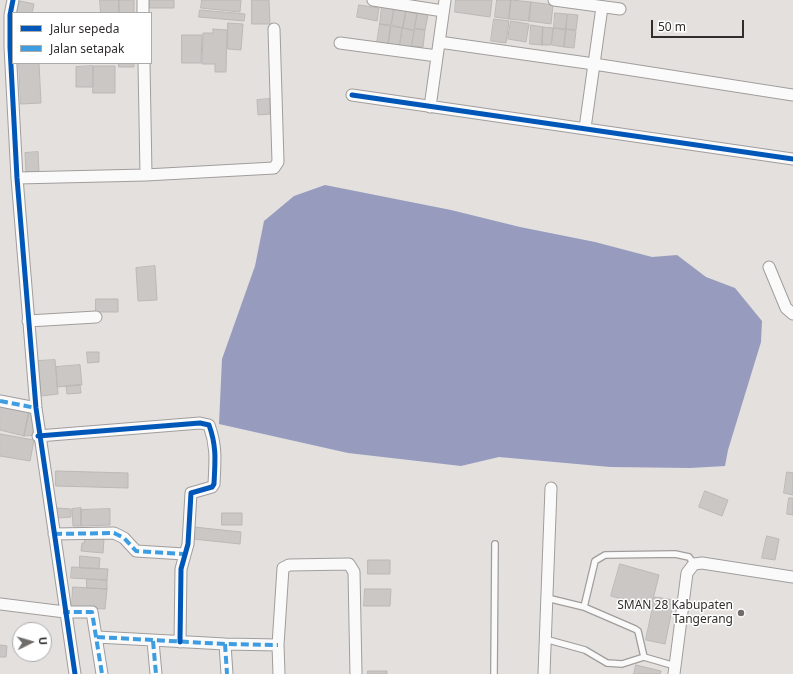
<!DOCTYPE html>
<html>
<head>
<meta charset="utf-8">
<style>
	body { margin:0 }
	#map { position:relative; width:793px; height:674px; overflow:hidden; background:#e3e0de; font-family:"Noto Sans",sans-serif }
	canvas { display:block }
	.legend { position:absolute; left:12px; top:12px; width:140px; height:52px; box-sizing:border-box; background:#fff; border:1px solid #acabab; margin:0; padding:5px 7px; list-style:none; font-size:12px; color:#302d2c }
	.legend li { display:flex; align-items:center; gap:8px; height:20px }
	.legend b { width:20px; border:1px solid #acabab }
	.north { position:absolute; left:12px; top:622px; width:40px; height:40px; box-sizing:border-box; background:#fff; border:1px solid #acabab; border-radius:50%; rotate:85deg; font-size:11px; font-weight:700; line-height:16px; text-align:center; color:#302d2c }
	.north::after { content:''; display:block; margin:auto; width:14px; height:18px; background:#6f6c6a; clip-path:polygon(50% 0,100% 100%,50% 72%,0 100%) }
	.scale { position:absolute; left:651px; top:20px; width:93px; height:18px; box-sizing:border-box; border:2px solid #302d2c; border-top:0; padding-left:5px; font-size:12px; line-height:14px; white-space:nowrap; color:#302d2c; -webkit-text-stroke:3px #fff; paint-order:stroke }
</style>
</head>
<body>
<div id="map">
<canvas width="793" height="674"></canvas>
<ul class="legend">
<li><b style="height:5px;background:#0057b8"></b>Jalur sepeda</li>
<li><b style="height:5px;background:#3e9de1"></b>Jalan setapak</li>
</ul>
<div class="north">U</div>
<div class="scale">50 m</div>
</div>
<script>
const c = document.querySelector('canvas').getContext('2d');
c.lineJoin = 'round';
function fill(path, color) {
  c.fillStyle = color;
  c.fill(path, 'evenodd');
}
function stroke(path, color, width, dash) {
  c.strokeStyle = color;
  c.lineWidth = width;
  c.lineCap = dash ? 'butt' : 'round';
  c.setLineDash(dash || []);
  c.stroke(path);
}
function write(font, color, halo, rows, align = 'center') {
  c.font = font + ' "Noto Sans",sans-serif';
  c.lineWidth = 3;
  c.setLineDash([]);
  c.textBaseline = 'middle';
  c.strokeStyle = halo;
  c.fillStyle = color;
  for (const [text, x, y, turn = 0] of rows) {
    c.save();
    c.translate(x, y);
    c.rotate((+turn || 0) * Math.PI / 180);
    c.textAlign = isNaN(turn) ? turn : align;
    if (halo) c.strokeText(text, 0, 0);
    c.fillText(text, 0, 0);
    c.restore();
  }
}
const water = new Path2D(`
	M325,185L451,210L520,227L595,242L652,257L677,255L706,277L735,288L762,321L761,342L728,450L725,466L690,468L610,467L499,457L461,466L348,453L219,424L222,359L255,266L264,221L294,196Z`);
const building = new Path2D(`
	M100,0H119V13H101Z
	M119,0H134V13H119Z
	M150,0H174V8H150Z
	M202,0H241L240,12L201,8Z
	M252,0H269L270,24H252Z
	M456,0H492L490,17L455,12Z
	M497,0H511L509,19L495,17Z
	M511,0L531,2L529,21L509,19Z
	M20,1L34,4L32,13H17Z
	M531,2L553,5L551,24L529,21Z
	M359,5L379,8L377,21L357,17Z
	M382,7L394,9L391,25L380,24Z
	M394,9L406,11L403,28L392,25Z
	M200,10L245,14L244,21L199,17Z
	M406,11L417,14L414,30L403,28Z
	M418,13L428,15L425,30L415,28Z
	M555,13L567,14L566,29L554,28Z
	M568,14L578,15L576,30L566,29Z
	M494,19L509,21L506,43L491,41Z
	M511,21L529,24L526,42L508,39Z
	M228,23L243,24L241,50L228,49Z
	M380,24L391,26L388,45L377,43Z
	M531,25L543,27L542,45L530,44Z
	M391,26L402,28L399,47L388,45Z
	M543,27L553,28L551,45H542Z
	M403,28L414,31L411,49L400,47Z
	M554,28L566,30L564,47L552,45Z
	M213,29L227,30L226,72H215V64H202L203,33H213Z
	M415,29L425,30L423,47L412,46Z
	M566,29L576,31L574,48L564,47Z
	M182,35H202L201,63H182Z
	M19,63H39L41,103L21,104Z
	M119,63H134V67H119Z
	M93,66V87H76V67Z
	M94,66H115V93H93Z
	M270,99V114L258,115L257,100Z
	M38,152L39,172H26L25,153Z
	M155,266L157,300L138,301L136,268Z
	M96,299H118V312H96Z
	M87,352H99V362L88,363Z
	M55,360L58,394L41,396L38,361Z
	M80,365L82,385L57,387L56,367Z
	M80,385L81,393L67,394L66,386Z
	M0,406L29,412L24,436L0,430Z
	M29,412H34L35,435L24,436Z
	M0,434L34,440L30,461L0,456Z
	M56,471L128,473V488L56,486Z
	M787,472L793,473V495L784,493Z
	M705,491L728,500L722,516L699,507Z
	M789,498H793V515L787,514Z
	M57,508L71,509V517L58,518Z
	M81,508V526H73L72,509Z
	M110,509V525L81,526V510Z
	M222,513H242V525H222Z
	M194,527L241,532L240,544L193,539Z
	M767,536L779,539L775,560L762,558Z
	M85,537L104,539L103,553L81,551L82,543H84Z
	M80,556L100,558L99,569L80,568Z
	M368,560H390V574H368Z
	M620,564L659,575L651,607L611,596Z
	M72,567L108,569L107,580L71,578Z
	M87,579L107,580V589L87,588Z
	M73,587L107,589L105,609L72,607Z
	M365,589H391L390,606H364Z
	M655,597L674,600L665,644L646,640Z
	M0,645L7,646L6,657H0Z
	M636,665L661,671L660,674H634Z
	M368,671H387V674H368Z`);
const lane = new Path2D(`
	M547,598L584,607L635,629L638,631L644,657
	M584,607L595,561L605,555L675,554L689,557L694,564
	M545,639L585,650L607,663L622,664L644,657L675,666
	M494,674L495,544`);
const street = new Path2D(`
	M13,0L10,15V47L17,178L36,408L75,674
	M373,0L443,11
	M554,0L620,9
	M143,13V0
	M439,42L594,64L793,95
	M340,43L437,56
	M144,63L146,175
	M352,95L793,159
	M430,107L445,0
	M585,128L602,7
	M17,178L146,175L274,168L278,162L274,29
	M769,267L786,308L793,314
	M28,321L96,317
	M0,401L36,408
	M38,436L200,423L209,425C217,447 215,462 214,484L212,487L191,493L188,544L181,569L180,642
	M54,534L114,533L124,538L136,551L184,554
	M0,604L65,612H92L102,674
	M97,637L225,644L278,645
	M153,641L156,674
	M225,644L227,674
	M279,674L278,645L283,568L289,565L349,564L354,572L356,674
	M544,674L551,488
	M674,674L687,573L694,564L702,563L793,577`);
const quiet = new Path2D(`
	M0,401L36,408
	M54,534L114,533L124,538L136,551L184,554
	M66,615L65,612H92L102,674
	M97,637L225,644L278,645
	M153,641L156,674
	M225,644L227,674`);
const cycleway = new Path2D(`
	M13,0L10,15V47L17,178L36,408L75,674
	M352,95L793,159
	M38,436L200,423L209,425C217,447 215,462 214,484L212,487L191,493L188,544L181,569L180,642`);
const markers = [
	[741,613,4,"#6f6c6a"]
];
const poiNames = [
	["SMAN 28 Kabupaten",733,606],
	["Tangerang",733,620]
];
fill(water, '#979cbe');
fill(building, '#cac7c5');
stroke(building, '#bbb8b6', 1);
stroke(lane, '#a09d9c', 8);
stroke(street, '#a09d9c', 13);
stroke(lane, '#fbfafa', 5.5);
stroke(street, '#fbfafa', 11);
stroke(quiet, '#3e9de1', 4, [8, 4]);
stroke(cycleway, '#0057b8', 5);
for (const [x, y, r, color] of markers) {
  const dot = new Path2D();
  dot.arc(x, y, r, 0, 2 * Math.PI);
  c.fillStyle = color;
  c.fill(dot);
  stroke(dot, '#fff', 1.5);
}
write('12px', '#302d2c', '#fff', poiNames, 'right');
</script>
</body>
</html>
